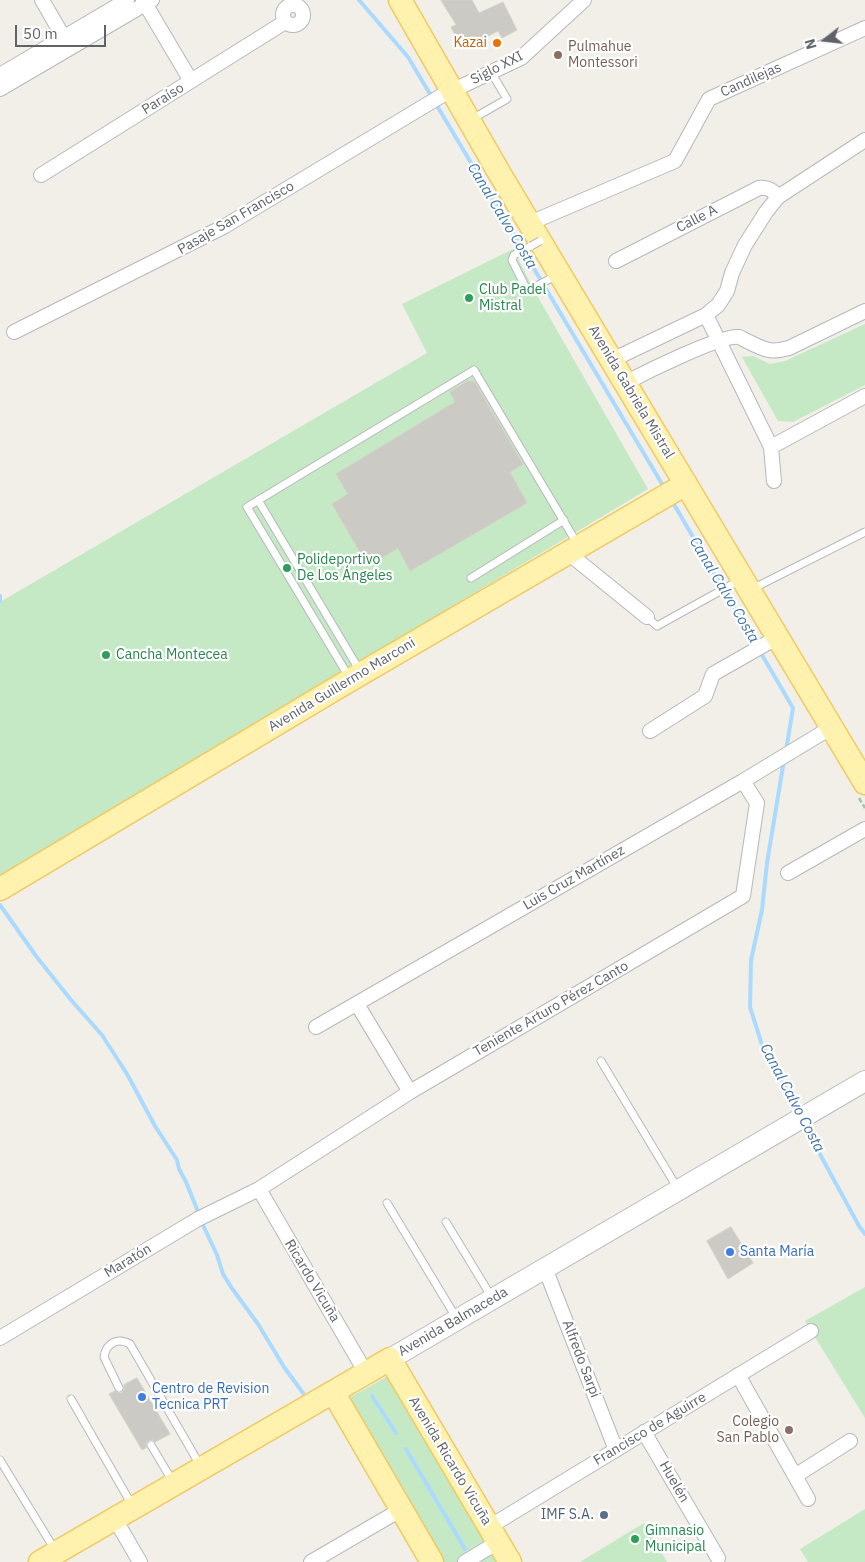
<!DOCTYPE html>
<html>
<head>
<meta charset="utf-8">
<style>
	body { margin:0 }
	#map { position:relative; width:865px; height:1562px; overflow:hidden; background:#f1efe8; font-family:"IBM Plex Sans",sans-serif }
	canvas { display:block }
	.north { position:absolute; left:800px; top:15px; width:50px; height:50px; -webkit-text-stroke:4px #fff; paint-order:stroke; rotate:254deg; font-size:14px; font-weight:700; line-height:20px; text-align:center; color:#5f6368 }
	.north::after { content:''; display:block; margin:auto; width:18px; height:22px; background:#5f6368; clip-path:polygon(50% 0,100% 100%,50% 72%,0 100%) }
	.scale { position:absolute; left:15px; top:25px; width:91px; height:22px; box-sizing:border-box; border:2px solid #5f6368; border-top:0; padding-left:6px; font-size:15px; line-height:18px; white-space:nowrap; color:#5f6368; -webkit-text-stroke:4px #fff; paint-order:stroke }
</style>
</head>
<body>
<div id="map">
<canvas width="865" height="1562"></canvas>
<div class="north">N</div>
<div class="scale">50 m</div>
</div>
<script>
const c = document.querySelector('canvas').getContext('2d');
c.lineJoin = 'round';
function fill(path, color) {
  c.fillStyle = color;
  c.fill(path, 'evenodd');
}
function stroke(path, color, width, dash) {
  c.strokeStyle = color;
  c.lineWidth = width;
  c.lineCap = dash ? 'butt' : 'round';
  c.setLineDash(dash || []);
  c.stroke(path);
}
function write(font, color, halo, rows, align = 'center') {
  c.font = font + ' "IBM Plex Sans",sans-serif';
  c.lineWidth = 4.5;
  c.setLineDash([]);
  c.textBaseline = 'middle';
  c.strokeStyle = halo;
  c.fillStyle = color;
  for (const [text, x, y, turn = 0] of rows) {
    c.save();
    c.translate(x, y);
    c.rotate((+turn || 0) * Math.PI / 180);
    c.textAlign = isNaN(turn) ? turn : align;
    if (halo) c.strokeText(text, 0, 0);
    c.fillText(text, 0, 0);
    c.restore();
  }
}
const green = new Path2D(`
	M513,249L535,292L648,489L0,877V602L427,353L402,304Z
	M865,324V385L793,422L778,421L742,357L753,356L770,364L785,361Z
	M865,1287V1418L805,1321Z
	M395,1372L508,1562H437L342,1402Z
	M865,1509V1562H808L800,1549Z
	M644,1523L667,1562H580Z`);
const stream = new Path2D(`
	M359,0L408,57L665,489
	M672,501L793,708L786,751
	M0,596V601
	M784,760L767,863L762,910L751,960L750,1007L762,1045L798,1112
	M0,905L36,956L71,1000L102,1035L127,1074L155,1126L177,1160L179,1169L186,1182L199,1214
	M803,1123L859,1226L865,1234
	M201,1221L217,1255L223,1274L231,1287L258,1324L284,1367L303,1393
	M372,1396L396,1433
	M406,1449L465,1549`);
const building = new Path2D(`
	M441,0H472L479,13L503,2L517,30L502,38L498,31L462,49L451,27L456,25Z
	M468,381H473L475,383L523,464L510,472L527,503L410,571L398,548L368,566L332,504L348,494L336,474L455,402L450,392Z
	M731,1227L753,1263L728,1279L707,1241Z
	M137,1378L170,1434L155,1442L153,1440H149L146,1443V1448L142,1450L109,1394L115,1391L118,1393H122L124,1389V1385Z`);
const path = new Path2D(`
	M859,798L865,808`);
const service = new Path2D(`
	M472,119L507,99L491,72
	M531,246L514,255L512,260L526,288H533L557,275
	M258,500L360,671
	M471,578L564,520
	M752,589L865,532
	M647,617L657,626L740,580
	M349,677L247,507L474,370L578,545
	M601,1061L678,1189
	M387,1203L457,1319
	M446,1222L491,1296
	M119,1388L104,1357C106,1343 118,1337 130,1344L201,1467
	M71,1399L132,1505
	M151,1445L173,1482
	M0,1460L55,1550`);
const minor = new Path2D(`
	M42,0L68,45
	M143,0L191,81
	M283 15a10 10 0 1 1 20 0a10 10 0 1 1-20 0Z
	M0,75L127,0
	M0,89L152,0
	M41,175L285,22
	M530,223L675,161L709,99L865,28
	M616,261L759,188C768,187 773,190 778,197
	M706,315L771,447L774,481
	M14,332L225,226L441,96L521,58L584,0
	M612,360L706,315L718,305L722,299L727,291L732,273L745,245L766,212L778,197L865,140
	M625,383C644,373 722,334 739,337C742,338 746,341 749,342C765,350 771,353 789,348L865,311
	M771,447L865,396
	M567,552L647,617
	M650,731L705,696L713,674L778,637
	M788,873L865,829
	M357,1004L410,1092
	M316,1027L743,781L832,727
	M259,1189L366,1373
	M545,1268L616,1450
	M0,1338L198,1219L259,1189L410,1092L743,896L757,803L743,781
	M738,1375L808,1499
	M644,1432L718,1558
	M795,1476L850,1441
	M115,1519L140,1562
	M489,1527L811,1331
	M311,1562L402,1509
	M465,1562L498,1542`);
const secondary = new Path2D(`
	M390,1359L865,1081`);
const primary = new Path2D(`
	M400,0L501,176L865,783
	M0,889L340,686L686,484
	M333,1392L432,1562
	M40,1562L390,1359L510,1562`);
const serviceBridge = new Path2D(`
	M531,246L540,241`);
const markers = [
	[497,43,5,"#e8710a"],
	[558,55,5,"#8d6e63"],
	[469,298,5,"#2e9e5b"],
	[287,568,5,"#2e9e5b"],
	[106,655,5,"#2e9e5b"],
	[730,1252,5,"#3f7fe0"],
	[142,1397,5,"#3f7fe0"],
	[789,1430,5,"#8d6e63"],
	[604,1515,5,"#5c6f8a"],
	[635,1539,5,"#2e9e5b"]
];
const foodNames = [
	["Kazai",487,43]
];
const educationNames = [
	["Pulmahue",568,47],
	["Montessori",568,63],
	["Colegio",779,1422,"right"],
	["San Pablo",779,1438,"right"]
];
const streetNames = [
	["Siglo XXI",497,68,-27],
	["Candilejas",751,80,-24],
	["Paraíso",163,99,-32],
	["Pasaje San Francisco",236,218,-30],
	["Calle A",697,219,-27],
	["Avenida Gabriela Mistral",631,392,59],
	["Avenida Guillermo Marconi",342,685,-31],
	["Luis Cruz Martínez",574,878,-30],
	["Teniente Arturo Pérez Canto",551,1009,-30],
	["Maratón",128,1261,-31],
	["Ricardo Vicuña",312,1281,59],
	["Avenida Balmaceda",453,1322,-30],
	["Alfredo Sarpi",581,1359,69],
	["Francisco de Aguirre",650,1429,-31],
	["Avenida Ricardo Vicuña",450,1461,59],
	["Huelén",674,1482,60]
];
const leisureNames = [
	["Club Padel",479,290],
	["Mistral",479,306],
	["Polideportivo",297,560],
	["De Los Ángeles",297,576],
	["Cancha Montecea",116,655],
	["Gimnasio",645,1531],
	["Municipal",645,1547]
];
const shopNames = [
	["Santa María",740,1252],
	["Centro de Revision",152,1389],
	["Tecnica PRT",152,1405]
];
const serviceNames = [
	["IMF S.A.",594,1515]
];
const waterNames = [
	["Canal Calvo Costa",502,216,59],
	["Canal Calvo Costa",724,590,59],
	["Canal Calvo Costa",792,1098,62]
];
fill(green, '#c5e8c5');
stroke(stream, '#aadaff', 4);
fill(building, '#cccac5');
stroke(building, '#d6d1c6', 1);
stroke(service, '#b5b8bc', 9);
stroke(minor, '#b5b8bc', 16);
stroke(secondary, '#b6babf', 22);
stroke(primary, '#f2c960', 25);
stroke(path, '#9cc7a9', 2.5, [5, 2.5]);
stroke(service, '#fff', 7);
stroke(minor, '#fff', 14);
stroke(secondary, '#fff', 20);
stroke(primary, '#fff2af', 22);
stroke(serviceBridge, '#b5b8bc', 9, []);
stroke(serviceBridge, '#fff', 7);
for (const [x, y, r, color] of markers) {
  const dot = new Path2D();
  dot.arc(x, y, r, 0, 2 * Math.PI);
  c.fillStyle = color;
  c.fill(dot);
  stroke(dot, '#fff', 2);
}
write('14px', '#c56008', '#fff', foodNames, 'right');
write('14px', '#785e54', '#fff', educationNames, 'left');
write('14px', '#5f6368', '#fff', streetNames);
write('14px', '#27864d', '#fff', leisureNames, 'left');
write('14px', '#366cbe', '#fff', shopNames, 'left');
write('14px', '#4e5e75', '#fff', serviceNames, 'right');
write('italic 15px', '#4174aa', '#fff', waterNames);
</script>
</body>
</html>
